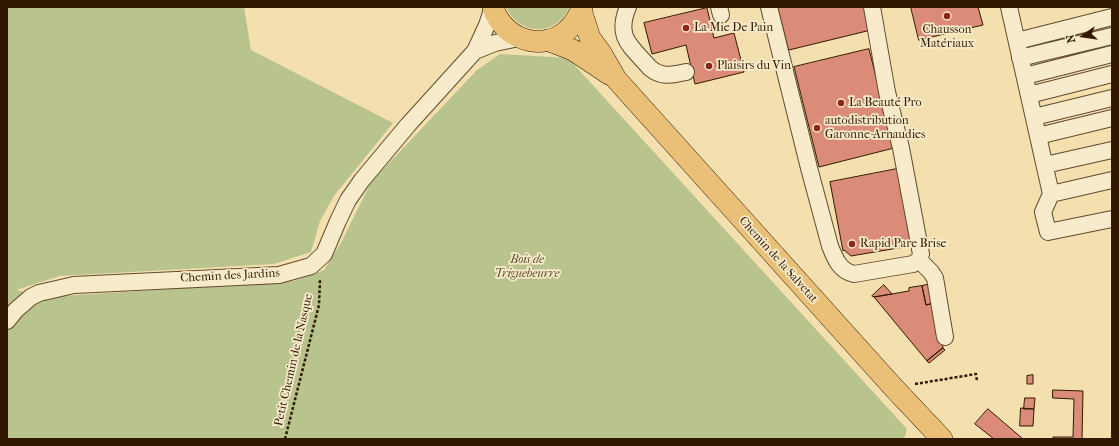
<!DOCTYPE html>
<html>
<head>
<meta charset="utf-8">
<style>
	body { margin:0 }
	#map { position:relative; width:1119px; height:446px; overflow:hidden; background:#f4e0af; font-family:"IM FELL French Canon",serif }
	canvas { display:block }
	.frame { position:absolute; inset:0; border:8px solid #311800; pointer-events:none }
	.north { position:absolute; left:1063px; top:16px; width:40px; height:40px; -webkit-text-stroke:3px #f8ebcb; paint-order:stroke; rotate:257deg; font-size:11px; font-weight:700; line-height:16px; text-align:center; color:#311800 }
	.north::after { content:''; display:block; margin:auto; width:14px; height:18px; background:#311800; clip-path:polygon(50% 0,100% 100%,50% 72%,0 100%) }
</style>
</head>
<body>
<div id="map">
<canvas width="1119" height="446"></canvas>
<div class="frame"></div>
<div class="north">N</div>
</div>
<script>
const c = document.querySelector('canvas').getContext('2d');
c.lineJoin = 'round';
function fill(path, color) {
  c.fillStyle = color;
  c.fill(path, 'evenodd');
}
function stroke(path, color, width, dash) {
  c.strokeStyle = color;
  c.lineWidth = width;
  c.lineCap = dash ? 'butt' : 'round';
  c.setLineDash(dash || []);
  c.stroke(path);
}
function write(font, color, halo, rows, align = 'center') {
  c.font = font + ' "IM FELL French Canon",serif';
  c.lineWidth = 3.5;
  c.setLineDash([]);
  c.textBaseline = 'middle';
  c.strokeStyle = halo;
  c.fillStyle = color;
  for (const [text, x, y, turn = 0] of rows) {
    c.save();
    c.translate(x, y);
    c.rotate((+turn || 0) * Math.PI / 180);
    c.textAlign = isNaN(turn) ? turn : align;
    if (halo) c.strokeText(text, 0, 0);
    c.fillText(text, 0, 0);
    c.restore();
  }
}
const green = new Path2D(`
	M7,7H244L251,50L393,123L334,196L320,221L311,252L274,264L60,276L16,290L47,297L294,281L324,270L342,241L371,182L477,70L500,54L568,58L907,429L904,439H7Z
	M506,7H569C557,37 519,36 506,7Z`);
const building = new Path2D(`
	M778,7H865L871,30L789,50Z
	M911,7H978L983,25L919,40Z
	M707,8L714,38L734,33L744,72L695,84L686,45L652,54L644,23Z
	M869,49L894,148L819,167L794,67Z
	M897,169L910,238L904,247L851,256L844,250L843,251L830,182Z
	M931,284L934,303L926,305L922,286Z
	M884,285L892,294L874,297L872,296Z
	M922,286L926,305L934,303L943,348L927,361L874,297L909,291V288Z
	M943,348L945,350L929,363L927,361Z
	M1033,375V384H1027V376Z
	M1053,390L1083,391L1082,439H1053V437H1073L1074,399L1053,398Z
	M1025,398H1035L1034,409H1024Z
	M1021,408L1034,409L1033,426H1020Z
	M988,409L1023,439H994L975,424Z`);
const path = new Path2D(`
	M915,384L976,374L977,381
	M285,439L319,305L320,280`);
const minor = new Path2D(`
	M628,7C615,38 631,46 650,68C662,78 672,75 686,72
	M719,7L721,15
	M769,7L809,168L830,246C835,259 840,271 854,274L913,264L919,260L921,254L901,148L887,92L872,7
	M1009,7L1051,194L1043,212L1048,232L1112,219
	M1017,41L1112,17
	M475,51L495,43L519,38
	M1020,58L1112,36
	M1025,76L1112,54
	M1029,95L1112,74
	M1034,117L1112,98
	M1038,136L1112,118
	M1045,165L1112,150
	M1051,194L1112,180
	M919,260L931,272L935,278L945,337
	M7,321L16,310L31,297L39,293L74,285L279,275L311,266L324,254L338,221L348,200L362,180L408,125L475,51L487,25L493,7`);
const major = new Path2D(`
	M493,7C504,44 553,55 575,21C578,16 581,12 582,7
	M581,10L590,38L601,53L616,79L893,387L942,439
	M547,40L573,50L609,74`);
const markers = [
	[947,16,4,"#8f2418"],
	[686,28,4,"#8f2418"],
	[709,66,4,"#8f2418"],
	[841,103,4,"#8f2418"],
	[817,128,4,"#8f2418"],
	[852,244,4,"#8f2418"]
];
const poiNames = [
	["La Mie De Pain",694,28],
	["Chausson",947,30,"center"],
	["Matériaux",947,44,"center"],
	["Plaisirs du Vin",717,66],
	["La Beauté Pro",849,103],
	["autodistribution",825,121],
	["Garonne-Arnaudies",825,135],
	["Rapid Pare Brise",860,244]
];
const parkNames = [
	["Bois de",527,260],
	["Triguebeurre",527,274]
];
const streetNames = [
	["Chemin de la Salvetat",778,260,48],
	["Chemin des Jardins",230,276,-3],
	["Petit Chemin de la Nasque",294,360,-77]
];
fill(green, '#b9c38d');
fill(building, '#db8c79');
stroke(building, '#311800', 1);
stroke(minor, '#624a2c', 18);
stroke(major, '#311800', 22);
stroke(path, '#311800', 2.5, [3, 2]);
stroke(minor, '#f8ebcb', 16);
stroke(major, '#eac078', 21);
for (const [x, y, r, color] of markers) {
  const dot = new Path2D();
  dot.arc(x, y, r, 0, 2 * Math.PI);
  c.fillStyle = color;
  c.fill(dot);
  stroke(dot, '#f8ebcb', 1.5);
}
write('12px', '#311800', '#f8ebcb', poiNames, 'left');
write('italic 12px', '#5a4b2a', '#f8ebcb', parkNames);
write('12px', '#311800', '#f8ebcb', streetNames);
</script>
</body>
</html>
